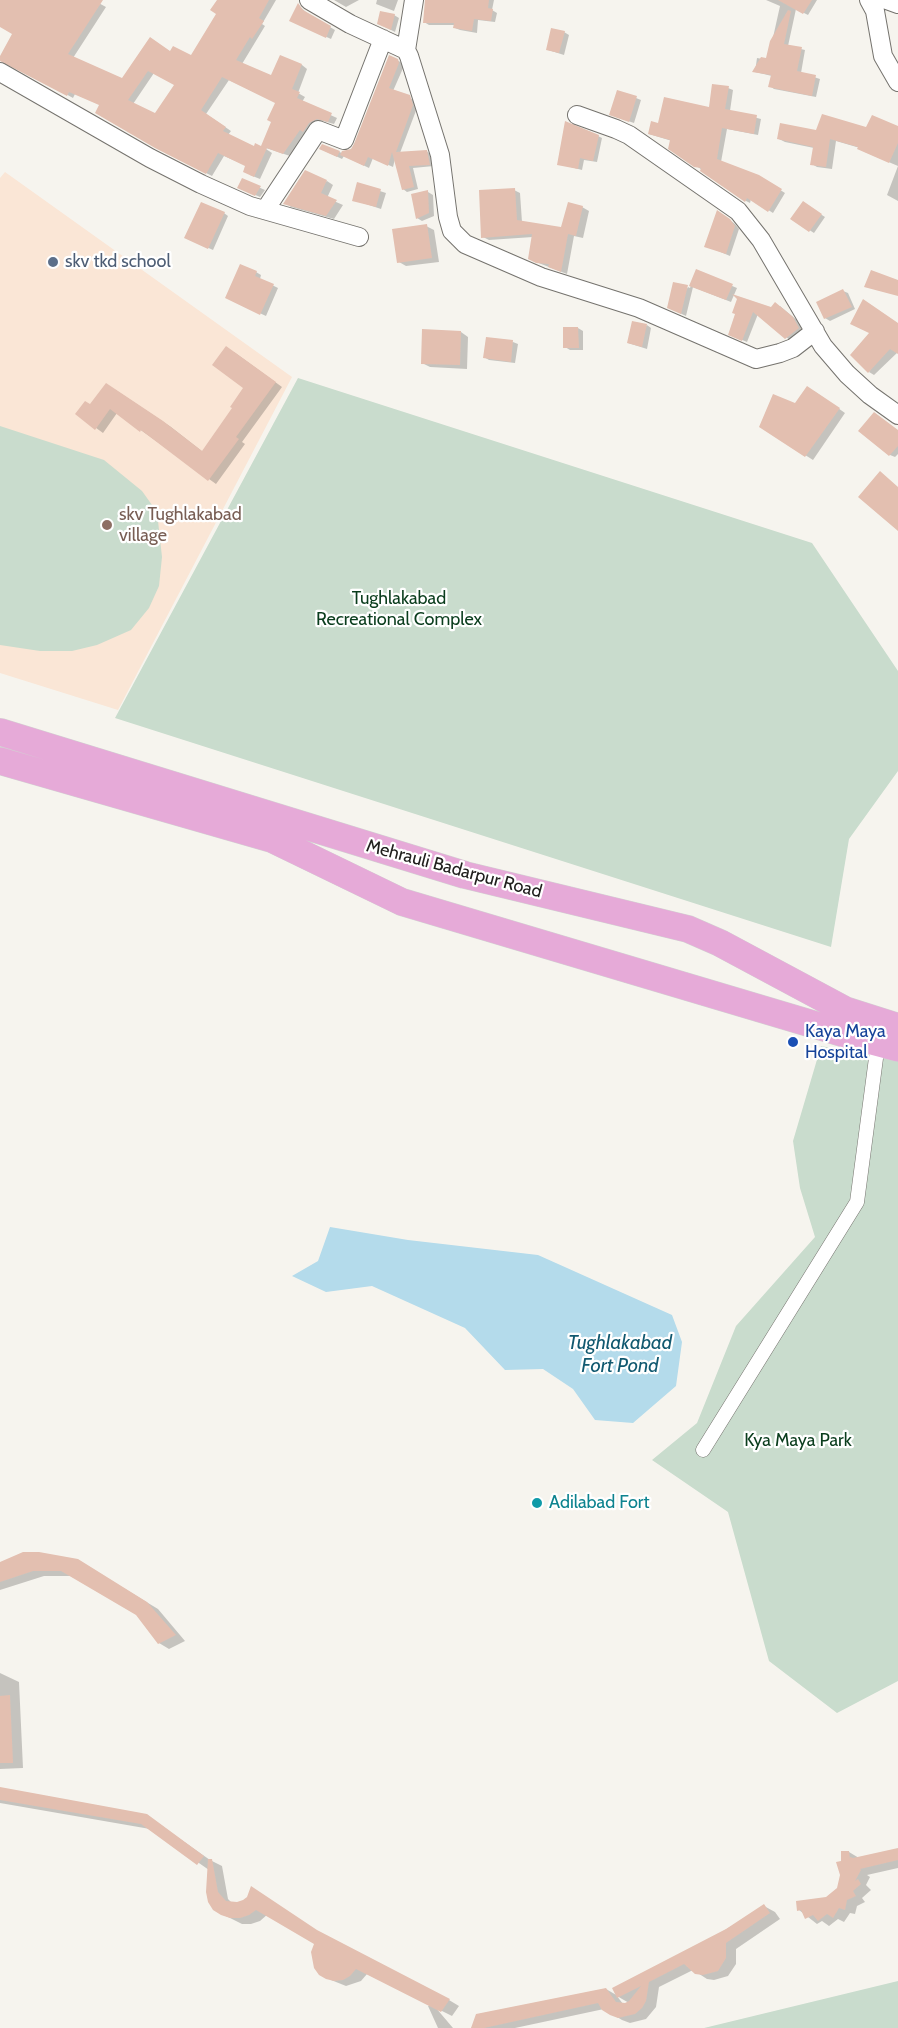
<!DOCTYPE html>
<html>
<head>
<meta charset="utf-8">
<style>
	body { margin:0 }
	canvas { display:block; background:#f6f4ee }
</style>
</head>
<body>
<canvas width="898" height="2028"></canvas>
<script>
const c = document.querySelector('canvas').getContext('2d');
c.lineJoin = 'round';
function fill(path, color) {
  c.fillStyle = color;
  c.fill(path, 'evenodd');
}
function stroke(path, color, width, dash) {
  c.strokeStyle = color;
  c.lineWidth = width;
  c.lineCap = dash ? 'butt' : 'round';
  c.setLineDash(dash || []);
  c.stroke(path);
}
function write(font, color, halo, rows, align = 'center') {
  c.font = font + ' Cabin,sans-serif';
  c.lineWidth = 4.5;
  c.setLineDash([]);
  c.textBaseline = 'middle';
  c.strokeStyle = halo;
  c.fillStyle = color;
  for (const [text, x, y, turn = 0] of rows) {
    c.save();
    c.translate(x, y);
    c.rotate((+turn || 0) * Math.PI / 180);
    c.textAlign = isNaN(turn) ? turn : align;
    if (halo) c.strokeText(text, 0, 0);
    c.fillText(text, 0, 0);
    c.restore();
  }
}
const education = new Path2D(`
	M5,172L292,377L118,710L0,673V178Z`);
const green = new Path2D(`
	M298,378L812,543L898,671V771L849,839L831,947L115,718Z
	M0,426L104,460L142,491L157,512L162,557L159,586L149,608L131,630L97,645L72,651H40L0,645Z
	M821,1046L898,1061V1681L837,1713L769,1661L728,1512L652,1460L697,1423L736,1326L815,1237L800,1188L793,1141Z
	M898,1981V2028H704Z`);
const water = new Path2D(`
	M330,1227L408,1240L538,1255L672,1315L682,1342L676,1386L633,1423L595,1420L573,1389L543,1369L505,1370L465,1328L372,1286L326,1292L292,1276L318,1261Z`);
const shadow = new Path2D(`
	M0,0H93L106,7L73,58L123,79L171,53L191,57L218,14L219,0H276L262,24L265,26L242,64L272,77L280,57L302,65L307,69L298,93L305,97L302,102L337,118L334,124L323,121L315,126L290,156L266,148V149L272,153L260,179L250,175L247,166L224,156L212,176L163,151L101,105L75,94L73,98L13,65L0,60L14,34L0,26ZM154,73L176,85L155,114L133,104ZM229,80L277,103L273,121L261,148H255L228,135L231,131L206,114Z
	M334,0H359L346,7Z
	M377,0H398L394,11L376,4Z
	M426,0H494L492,10L497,13L495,22L478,20L477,33L460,30L455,28V25H429L424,22Z
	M766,0H817L808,15L796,9L788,46L805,50L801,73L820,79L816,97L774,89L770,86L772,76L755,72L757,58L768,60L780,6Z
	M298,5L308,14L335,30L331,39L296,23Z
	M394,15L399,18L395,32L383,26Z
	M564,32L569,35L564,55L548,50Z
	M397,60L402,63L404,66L393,91L414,100L417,108L400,153L426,151L431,154L434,166L413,168L418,189L407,192L403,189L395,159L393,167L373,158L369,168L344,156L342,159L325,151L323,146L342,153L351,150Z
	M728,88L733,90L730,111L761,119L758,135L727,129L721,162L758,176L785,193L773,213L751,199L750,203L746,201L695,165L672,141L649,134L659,124L710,108Z
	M636,98L641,100L634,123L616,117Z
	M898,127V201L887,195L898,166L865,152L860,148L836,141L832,169L817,167L812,164L814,148L785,142L779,139L817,132Z
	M598,136L602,138L597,162L584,160L582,170L559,164Z
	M242,180L265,190L260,197L244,190Z
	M327,181L333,185L327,198L343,205L334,219L291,207L285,203Z
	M358,184L386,193L381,209L354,200Z
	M514,190L520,193L522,222L562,228L582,207L589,211L583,238L574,236L567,274L536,262L533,237L489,240L483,237Z
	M428,192L433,195L434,216L422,221L417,218L412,195Z
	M803,203L825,217L814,233L792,219Z
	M224,213L228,216L213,250L191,240Z
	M722,214L735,224L739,229L730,256L706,246Z
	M426,226L434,230L439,262L406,266L399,262Z
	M696,271L737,288L731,302L693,287L686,316L673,310L688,287L690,288Z
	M256,272L261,275L260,279L278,288L266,316L231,300Z
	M843,291L848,293L855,309L830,321L825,318Z
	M780,306L798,321L803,331L791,341L758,314L747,342L735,337L737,314Z
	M898,324V352L874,375L869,372Z
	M647,325L651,328L647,349L628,343Z
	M578,328L583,331V350H570L565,347Z
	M461,332L468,337L467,369L430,367L422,363Z
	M513,342L518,344L515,363L489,360L484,357Z
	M234,352L282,387L242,442L245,444L216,484L117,413L103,433L77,414L114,389L171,427L203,452L234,408L246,388Z
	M814,391L845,413L813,460L761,427Z
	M860,430L898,431V454L895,457L890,455Z
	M77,1560L158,1609L185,1641L169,1649L159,1643L137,1614L72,1576H44L0,1590V1564Z
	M0,1673L19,1682L23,1768L0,1769Z
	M0,1789L146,1815L210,1860L222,1866L228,1899L232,1903L238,1904L249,1898L449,2000L459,2006L452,2016L436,2008L453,2028H438L428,2006L430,2005L367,1974L361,1981L346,1986L331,1980L316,1943L268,1914L260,1921L251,1924H242L222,1914L209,1870L150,1829L0,1803Z
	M898,1849V1868L867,1875L870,1877L866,1885L871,1890L862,1898L865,1902L857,1906L855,1914L850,1913L844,1922L838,1919L829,1926L822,1921L817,1924L799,1910L827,1898L839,1889L842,1863L849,1852L859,1858Z
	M764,1906L775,1912L780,1919L736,1949V1964L728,1976L714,1980L707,1979L693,1970L659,1987L656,2007L646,2019L630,2023L622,2020L604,2009L515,2028H471L474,2025L606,1989L618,1996ZM617,1996L629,2003L623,2004Z`);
const building = new Path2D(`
	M0,0H103L68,54L122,78L150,37L170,51L173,46L191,55L216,14L210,10L217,0H269L259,18L264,21L252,39L250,37L236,60L271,75L280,55L302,64L292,89L300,92L297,98L332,113L328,122L317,119L309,123L303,132L300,130L283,154L264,147L267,148L254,177L243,172L245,166L218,153L206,174L155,148L95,113L99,105L69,92L67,96L0,61V56L12,34L0,27ZM148,71L174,85L155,113L128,100ZM222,77L275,103L267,120L271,122L261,146L255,143L254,146L223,131L226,127L201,110Z
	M425,0H489L488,8L493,9L491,21L474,19L472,31L453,28L454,23H423Z
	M778,0H812L803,14Z
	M298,3L303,10L331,26L326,38L289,21Z
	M788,10L791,11L784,44L802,47L797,71L816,75L812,96L768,87L771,75L752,72L761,57L766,58L770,41Z
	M380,11L395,14L391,30L377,24Z
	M551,28L565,31L559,53L546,50Z
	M389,55L398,59L399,63L389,88L410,95L413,105L396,152L427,150L430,165L409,166L414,187L402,190L392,152L388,166L368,157L364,166L340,155L342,151L351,149L354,144Z
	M712,84L729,86L725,109L757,115L754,134L722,128L717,159L759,175L782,189L768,212L747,198L745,202L700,171L701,168L694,167L668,149L670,140L648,134L651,121L658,123L664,97L709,107Z
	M617,90L637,96L629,122L609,115Z
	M822,114L866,127L872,115L898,126V143L889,163L857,149L858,147L830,139L826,167L810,165L813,147L777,139L780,123L816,130Z
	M565,121L599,135L593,161L580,158L578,169L557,165Z
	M322,144L340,151L337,157L319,149Z
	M305,170L327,180L321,193L337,200L326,216L283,204Z
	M242,178L261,186L255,196L237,188Z
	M357,182L381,189L376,207L352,201Z
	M515,188L517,220L561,227L568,202L583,206L576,236L568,234L561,272L548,267L549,264L536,263L528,259L532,234L481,238L479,190Z
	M428,190L429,213L416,219L411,194Z
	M803,201L822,214L809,232L790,219Z
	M201,202L225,212L208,249L184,238Z
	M717,210L730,219L735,226L726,254L704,247Z
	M427,224L432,258L397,263L392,229Z
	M240,264L257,271L255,276L274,284L260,315L225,298Z
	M696,269L733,284L726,300L689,286Z
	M871,270L898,280V296L864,287Z
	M673,282L688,285L681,314L667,308Z
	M843,289L852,307L824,319L816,302Z
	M732,294L771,307L775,302L793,317L799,328L785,339L753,312L742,341L728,335L735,314L732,313L737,299Z
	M863,299L898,323V354L890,349L868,373L850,355L869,333L850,324Z
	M632,321L647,324L642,347L627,343Z
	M563,327H578L579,348H563Z
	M422,329L461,331L460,365L421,364Z
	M486,337L513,340L511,362L483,358Z
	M226,346L276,382L236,437L239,439L208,481L141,430L140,432L110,409L95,430L75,414L85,401L90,404L106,383L163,421L202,451L232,408L230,407L243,388L212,365Z
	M807,386L840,408L805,457L759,427L773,394L795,403Z
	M874,412L898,430V446L889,456L858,431Z
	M880,471L898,487V531L858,497Z
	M23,1552H39L78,1559L147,1602L176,1635L158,1644L136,1615L61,1571H33L0,1582V1562Z
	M10,1695L13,1763H0V1696Z
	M0,1787L147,1814L204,1856L197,1865L141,1824L0,1800Z
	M898,1848V1860L860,1869L861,1870L855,1881L858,1879L861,1884L853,1891L856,1896L847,1900L845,1910L839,1908L833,1918L827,1914L818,1921L813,1915L805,1919L801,1910L797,1911L796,1901L826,1897L837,1888L840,1875L836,1862L841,1861V1851H849L850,1859V1857L853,1858Z
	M208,1859H212L218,1892L226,1901L237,1902L243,1900L247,1897L251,1886L317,1930L450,1999L441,2012L356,1969L350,1976L343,1980L334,1981L326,1979L319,1975L314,1968L311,1952L314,1944L256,1910L249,1915L240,1918H230L221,1915L213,1910L208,1902L206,1892Z
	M764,1904L770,1913L726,1943V1958L718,1971L703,1975L695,1974L684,1964L649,1982L646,2001L642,2008L635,2014L618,2018L610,2015L602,2010L598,2003L484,2028H471L476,2014L606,1988L616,2002L625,2003L629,2001L641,1986L617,1998L612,1988L726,1929Z`);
const pedestrian = new Path2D(`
	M703,1450L857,1202L878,1043`);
const minor = new Path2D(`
	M309,0L350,24L406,50L409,56L440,155L448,217L452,231L465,244L541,277L639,308L756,359L780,353L793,348L815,331
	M869,0L875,11L883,56L898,82
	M887,0L898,4
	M406,50L414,0
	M0,72L150,158L201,184L250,206L359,237
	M577,115L616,129L629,135L738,211L761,240L823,346L847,374L870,395L898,415
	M265,210L318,130L344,140L383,39`);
const primary = new Path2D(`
	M0,732L465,875L688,929L720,943L845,1010L898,1027
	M0,761L272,839L402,902L849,1035L898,1048`);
const markers = [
	[53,262,6,"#5c6f8a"],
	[107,525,6,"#8d6e63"],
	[793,1042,6,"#1a4fb4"],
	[537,1503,6,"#0f9aa8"]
];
const serviceNames = [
	["skv tkd school",65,262]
];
const educationNames = [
	["skv Tughlakabad",119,515],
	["village",119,536]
];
const parkNames = [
	["Tughlakabad",399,599],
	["Recreational Complex",399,620],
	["Kya Maya Park",798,1441]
];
const streetNames = [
	["Mehrauli Badarpur Road",454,869,15]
];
const transitNames = [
	["Kaya Maya",805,1032],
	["Hospital",805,1053]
];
const cultureNames = [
	["Adilabad Fort",549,1503]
];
const waterNames = [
	["Tughlakabad",620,1343],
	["Fort Pond",620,1366]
];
fill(education, '#fae6d6');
fill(green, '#c9dccd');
fill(water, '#b4dbeb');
fill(shadow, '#0003');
fill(building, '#e3bfb0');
stroke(pedestrian, '#75736e', 15);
stroke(minor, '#75736e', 20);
stroke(primary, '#d3d2d2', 28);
stroke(pedestrian, '#fff', 14);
stroke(minor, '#fff', 18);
stroke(primary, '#e6aad8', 27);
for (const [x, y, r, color] of markers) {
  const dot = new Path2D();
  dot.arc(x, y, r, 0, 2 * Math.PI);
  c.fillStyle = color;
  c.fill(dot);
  stroke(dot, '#fff', 2);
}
write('18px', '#4e5e75', '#fff', serviceNames, 'left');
write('18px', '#785e54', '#fff', educationNames, 'left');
write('18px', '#0a3d1d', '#fff', parkNames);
write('18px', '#21201e', '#fff', streetNames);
write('18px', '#164399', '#fff', transitNames, 'left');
write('18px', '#0d838f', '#fff', cultureNames, 'left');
write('italic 20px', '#115970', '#fff', waterNames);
</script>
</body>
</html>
